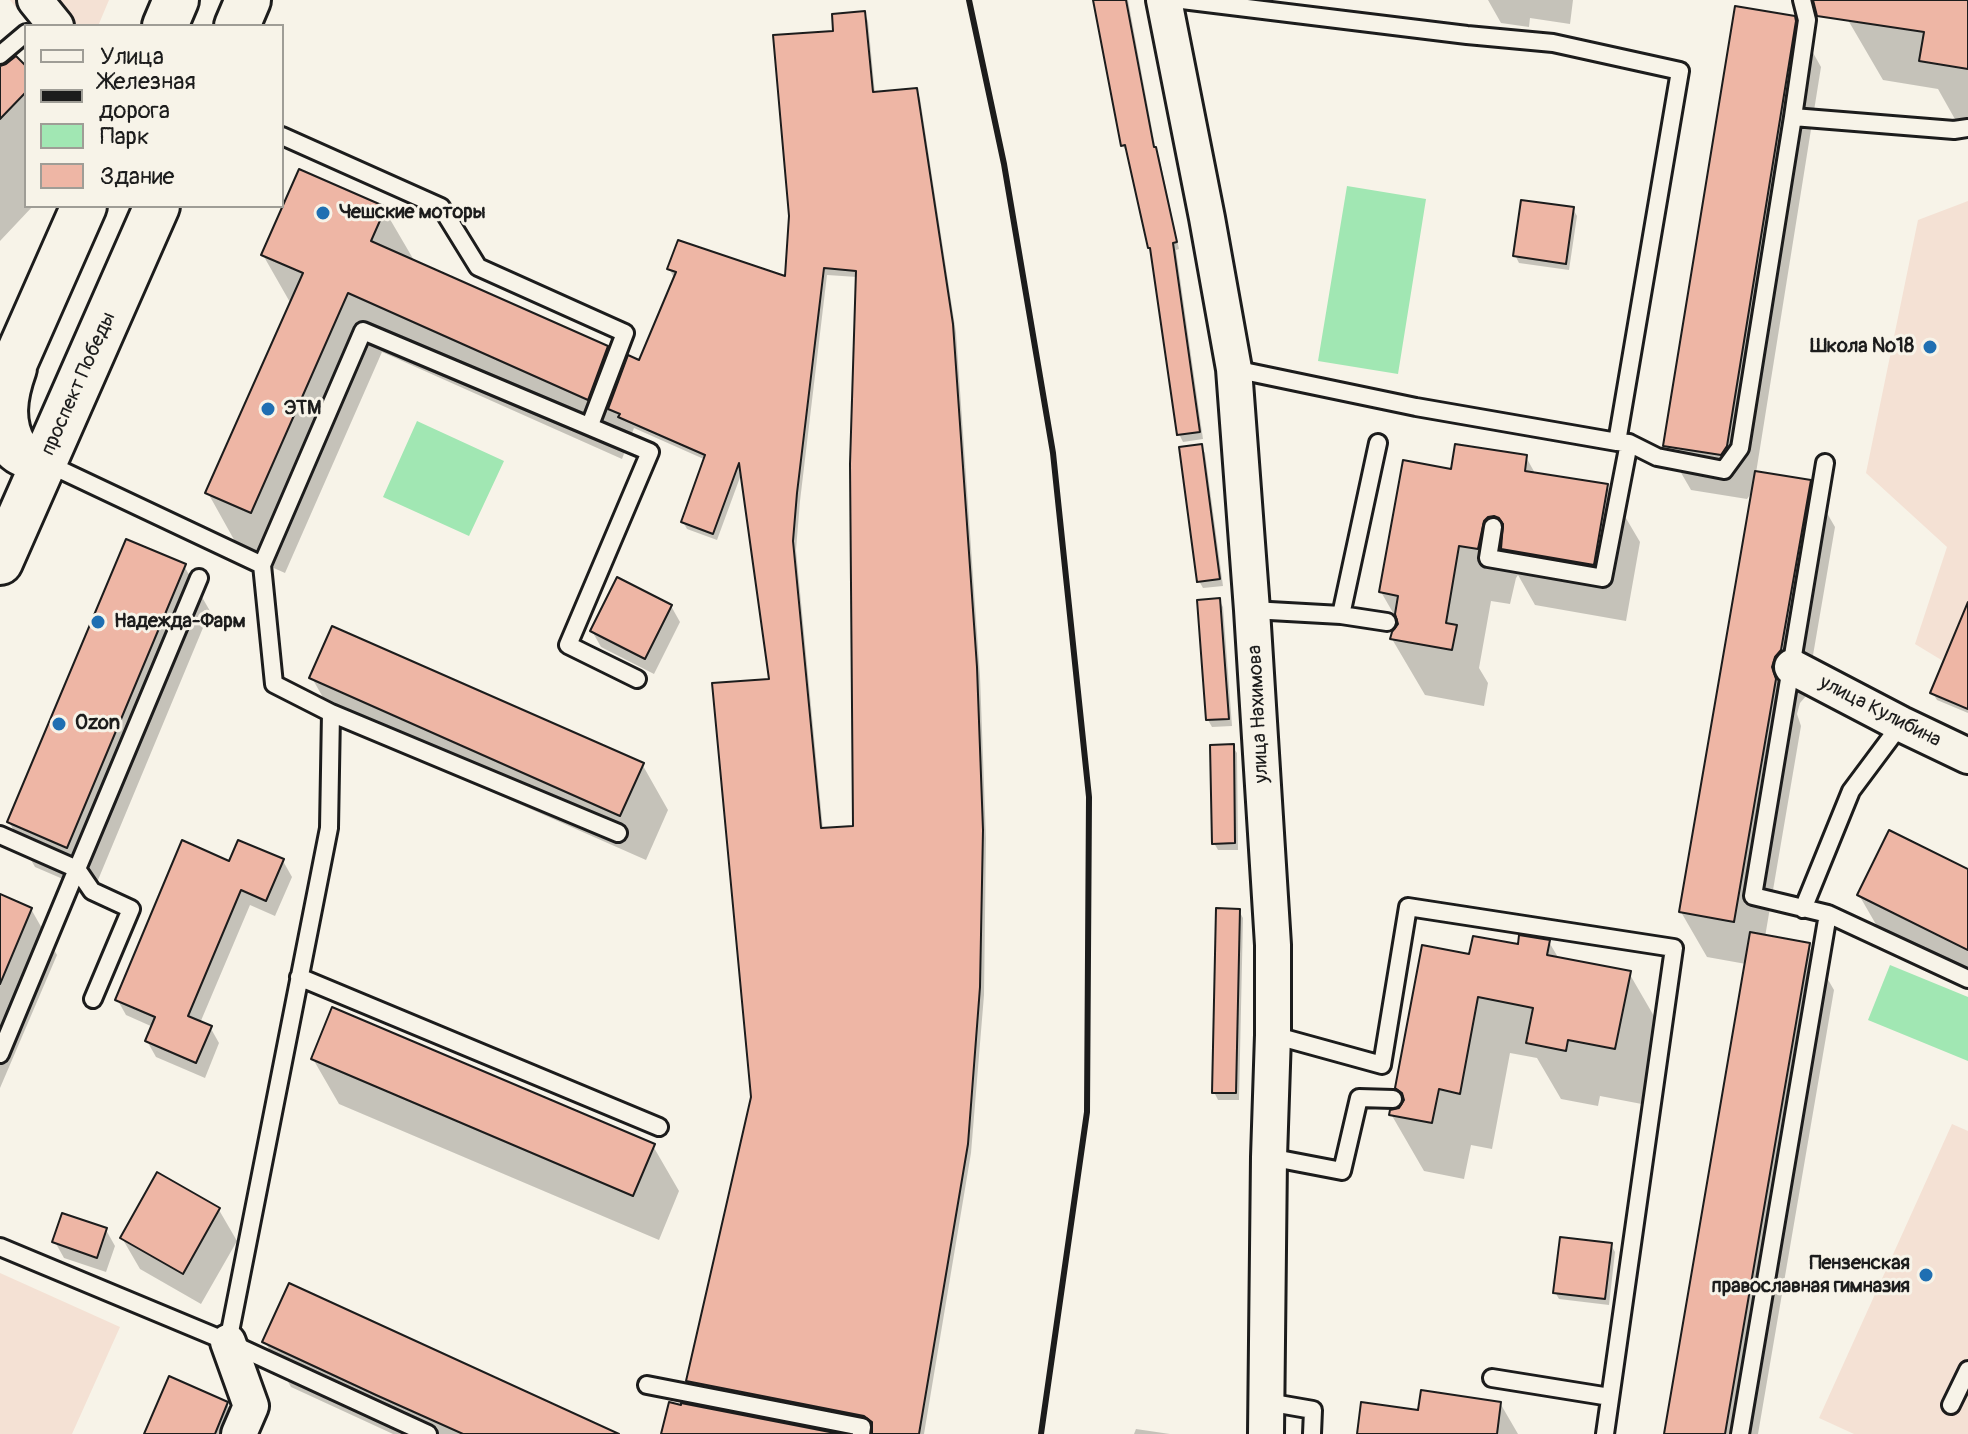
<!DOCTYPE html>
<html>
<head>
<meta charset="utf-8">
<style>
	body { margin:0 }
	#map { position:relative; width:1968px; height:1434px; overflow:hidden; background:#f7f3e8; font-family:Pangolin,sans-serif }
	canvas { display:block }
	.legend { position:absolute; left:24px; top:24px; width:260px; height:184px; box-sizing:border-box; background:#f7f3e8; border:2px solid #9f9d96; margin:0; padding:10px 14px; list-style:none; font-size:24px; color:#1c1c1c }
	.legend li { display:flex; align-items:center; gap:16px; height:40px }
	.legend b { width:40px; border:2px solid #9f9d96 }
</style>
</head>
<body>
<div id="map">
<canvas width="1968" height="1434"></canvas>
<ul class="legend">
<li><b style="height:10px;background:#f7f3e8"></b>Улица</li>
<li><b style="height:10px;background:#1c1c1c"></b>Железная дорога</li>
<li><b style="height:22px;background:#a1e7b3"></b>Парк</li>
<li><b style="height:22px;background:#eeb6a5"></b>Здание</li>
</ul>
</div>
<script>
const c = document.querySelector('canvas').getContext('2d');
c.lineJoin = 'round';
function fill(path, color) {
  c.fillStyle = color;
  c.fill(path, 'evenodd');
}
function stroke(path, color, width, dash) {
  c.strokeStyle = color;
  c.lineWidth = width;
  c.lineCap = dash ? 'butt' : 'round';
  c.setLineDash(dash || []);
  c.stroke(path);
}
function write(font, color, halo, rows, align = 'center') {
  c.font = font + ' Pangolin,sans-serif';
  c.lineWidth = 6;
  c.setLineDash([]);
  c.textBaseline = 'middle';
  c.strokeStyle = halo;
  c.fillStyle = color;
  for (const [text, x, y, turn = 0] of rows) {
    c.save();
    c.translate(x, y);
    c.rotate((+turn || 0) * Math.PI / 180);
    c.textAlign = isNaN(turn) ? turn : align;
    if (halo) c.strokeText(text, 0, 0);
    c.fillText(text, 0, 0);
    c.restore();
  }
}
const built = new Path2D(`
	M10,0H109L98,26H30Z
	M1968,201V709L1930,693L1943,661L1915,644L1947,547L1866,473L1918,220Z
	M1952,1124L1968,1131V1434H1854L1819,1418Z
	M0,1273L120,1327L72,1434H0Z`);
const green = new Path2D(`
	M1347,186L1426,199L1398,374L1318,361Z
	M417,421L504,461L469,536L383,497Z
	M1890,965L1968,997V1061L1868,1020Z`);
const shadow = new Path2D(`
	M1095,0H1128L1156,151L1159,156L1179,249L1176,250L1203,439L1183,442L1179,434L1153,253L1150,247L1127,152L1122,145Z
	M1488,0H1573L1570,24L1530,18L1529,27L1501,23Z
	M1851,0L1968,1V123L1956,121L1938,89L1883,80L1848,20Z
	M864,13L868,21L875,94L916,90L920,98L956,333L980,676L986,839L984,995L971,1153L924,1434H874L875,1427L870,1423L692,1388L688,1381L753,1097L771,680L742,472L717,540L687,529L683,522L706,460L634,428L622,459L382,352L285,573L242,554L208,493L291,304L263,255L384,209L415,262L607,348L623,375L640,362L676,277L673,276L669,268L787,279L836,33ZM827,275L857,277L855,828L823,830L796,550L800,501Z
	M1793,17L1821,67L1756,473L1809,482L1835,527L1806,696L1800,703L1797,714L1801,726L1765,937L1808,945L1834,990L1758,1434H1666L1746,964L1707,957L1681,912L1753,491L1747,499L1691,490L1665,445Z
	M0,63L2,67L26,69V206H33L0,241Z
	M1573,209L1577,216L1569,270L1519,263L1515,255Z
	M1201,446L1205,453L1223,586L1203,588L1199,581Z
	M1526,457L1536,475L1607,486L1640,542L1626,621L1535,605L1518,575L1516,578L1510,604L1491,601L1479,668L1488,683L1484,706L1425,695L1392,639L1399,623L1381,592L1453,471ZM1518,550L1604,565V569L1518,554Z
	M184,566L210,611L93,892L35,867L9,822Z
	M1219,600L1223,607L1232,726L1212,727L1208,720Z
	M671,606L680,622L654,674L601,647L592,631Z
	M1968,642V713L1937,700L1932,692Z
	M312,678L642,764L668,810L646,860L338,724Z
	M1232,746L1237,753L1238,850H1218L1214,843Z
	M283,861L292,877L275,916L250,905L200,1023L210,1027L219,1043L205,1078L156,1057L147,1041L153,1027L126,1015L117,999L230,863Z
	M1968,871V981L1885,940L1859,895Z
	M0,896L31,909L57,955L0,1088Z
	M1239,911L1243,918L1239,1100H1218L1214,1092Z
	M1549,942L1559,959L1629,973L1662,1030L1647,1105L1600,1096L1598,1106L1561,1099L1537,1058L1510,1053L1492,1149L1471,1145L1464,1179L1424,1171L1391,1114L1400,1110L1405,1102L1397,1088L1471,956Z
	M313,1059L653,1146L679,1191L659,1240L339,1104Z
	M219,1210L237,1241L201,1304L140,1269L122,1238Z
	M106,1230L115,1246L106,1272L64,1258L55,1242Z
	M1611,1245L1615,1252L1609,1305L1559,1299L1555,1292Z
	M265,1342L602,1434H393L291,1387Z
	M170,1379L227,1404L244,1434H146Z
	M1500,1403L1518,1434H1359L1420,1412Z
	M1136,1429L1170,1434H1134Z`);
const building = new Path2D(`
	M1093,0H1126L1154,147H1156L1177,242L1173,243L1200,432L1177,435L1150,248H1148L1125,145L1121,146Z
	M1813,0H1968V69L1919,61L1924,32L1817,16Z
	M1735,6L1795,16L1796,21L1727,446L1721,455L1663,446Z
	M865,11L873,92L917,88L953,324L977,667L983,830L980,987L968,1144L919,1434H872V1422L864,1416L686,1381L751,1097L712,683L769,679L739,463L713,534L681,522L705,455L618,417L620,414L608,409L628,355L639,360L676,272L667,269L678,240L785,276L789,216L773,35L833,31L832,14ZM824,268L856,271L850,464L853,826L821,828L793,541L797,493Z
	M16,56L26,66V92L0,119V66L6,64Z
	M299,169L386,207L371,241L608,346L588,400L348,293L251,513L205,493L303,273L261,255Z
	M1521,200L1574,207L1566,264L1513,256Z
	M1202,444L1220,579L1197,582L1179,447Z
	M1455,444L1527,455L1525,471L1608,484L1594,565L1501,549L1503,524L1499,518L1494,516L1488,517L1484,521L1478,549L1459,546L1446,623L1457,625L1452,650L1390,639L1392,632L1398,624L1395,614L1398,596L1379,592L1403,460L1451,469Z
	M1755,471L1811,480L1781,650L1775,657L1772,667L1776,679L1734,922L1679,912Z
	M126,539L186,564L67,848L7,822Z
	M617,577L672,605L645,659L590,631Z
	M1220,598L1229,719L1206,720L1197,600Z
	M1968,602V709L1930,693Z
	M332,626L644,763L620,816L309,678Z
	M1234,744L1235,843L1212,844L1210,745Z
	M1889,830L1968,869V950L1857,895Z
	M182,840L229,861L238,840L284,859L266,901L241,890L188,1016L212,1026L196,1063L145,1041L155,1017L115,1000Z
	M0,894L32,908L0,984Z
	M1216,908L1240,909L1236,1093H1212Z
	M1750,932L1810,943L1804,977L1725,1434H1664Z
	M1519,935L1550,940L1547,955L1631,971L1615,1049L1568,1040L1566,1051L1526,1043L1533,1008L1478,997L1460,1094L1439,1089L1432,1123L1389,1115L1390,1110L1399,1108L1404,1100L1402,1093L1395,1088L1422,945L1469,954L1473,936L1518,944Z
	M332,1007L655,1144L633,1196L311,1059Z
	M157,1172L220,1208L183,1274L120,1238Z
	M62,1213L107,1228L97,1258L52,1242Z
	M1560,1237L1612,1243L1605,1299L1553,1293Z
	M289,1283L619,1434H463L376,1395L262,1342Z
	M169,1376L228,1402L215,1434H144Z
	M1421,1390L1501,1402L1497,1434H1357L1361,1402L1418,1410Z
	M669,1402L681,1405V1403L840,1434H661Z`);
const service = new Path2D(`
	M1182,0L1467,35L1553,43L1680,71L1617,442L1416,407L1234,369
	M0,55L26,33
	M1793,117L1807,20L1802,0
	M282,136L441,207L478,267L625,333L590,425
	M1617,442L1629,443L1657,457L1724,470L1740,448L1793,117L1954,130L1968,128
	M46,463L262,565L363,331L650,452L568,645L637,679
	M1493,527L1488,558L1603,578L1629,443
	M1252,610L1341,615L1378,443
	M1341,615L1387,622
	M331,713L618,833
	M0,835L77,869L199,578
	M1803,909L1851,791L1901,724
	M1828,914L1968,979
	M299,977L659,1127
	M1273,1035L1382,1065L1408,907L1674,948L1605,1434
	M0,1054L77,869L92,891L131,909L93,999
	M1269,1157L1342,1171L1359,1098L1393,1099
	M0,1247L228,1342L428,1434
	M228,1342L329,828L331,713L274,684L262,565
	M1492,1378L1610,1397
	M647,1385L862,1427L861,1434
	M1267,1402L1313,1410L1312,1434
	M1951,1405L1968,1370
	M1740,1434L1828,914L1753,896L1825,463`);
const minor = new Path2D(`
	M35,0L56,26
	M1164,0L1207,218L1234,369L1252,610L1273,945V1035L1269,1157L1266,1434
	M1792,667L1901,724L1968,756
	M228,1342L251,1406L239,1434`);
const primary = new Path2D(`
	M165,26L176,0
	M237,26L248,0
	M14,368C4,396 0,423 15,448C21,455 35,458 44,462
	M0,396L84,206
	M0,562L157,206`);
const rail = new Path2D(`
	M969,0L1004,164L1053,453L1089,797L1087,1112L1041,1434`);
const markers = [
	[323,213,8,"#1f6fb2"],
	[1930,347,8,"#1f6fb2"],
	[268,409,8,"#1f6fb2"],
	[98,622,8,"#1f6fb2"],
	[59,724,8,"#1f6fb2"],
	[1926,1275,8,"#1f6fb2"]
];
const poiNames = [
	["Чешские моторы",339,213],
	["Школа №18",1914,347,"right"],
	["ЭТМ",284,409],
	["Надежда-Фарм",114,622],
	["Ozon",75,724],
	["Пензенская",1910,1264,"right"],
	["православная гимназия",1910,1287,"right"]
];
const streetNames = [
	["проспект Победы",79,384,-66],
	["улица Кулибина",1880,712,27],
	["улица Нахимова",1259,714,-93]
];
fill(built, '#f4e1d4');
fill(green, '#a1e7b3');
fill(shadow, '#0003');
fill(building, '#eeb6a5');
stroke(building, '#1c1c1c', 2);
stroke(service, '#1c1c1c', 22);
stroke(minor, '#1c1c1c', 40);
stroke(primary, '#1c1c1c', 50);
stroke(service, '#f7f3e8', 16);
stroke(minor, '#f7f3e8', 34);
stroke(primary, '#f7f3e8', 44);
stroke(rail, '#1c1c1c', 6);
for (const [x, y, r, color] of markers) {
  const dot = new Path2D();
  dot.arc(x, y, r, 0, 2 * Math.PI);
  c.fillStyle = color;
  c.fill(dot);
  stroke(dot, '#f7f3e8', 3);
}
write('bold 20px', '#1c1c1c', '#f7f3e8', poiNames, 'left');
write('20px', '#1c1c1c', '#f7f3e8', streetNames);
</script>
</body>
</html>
